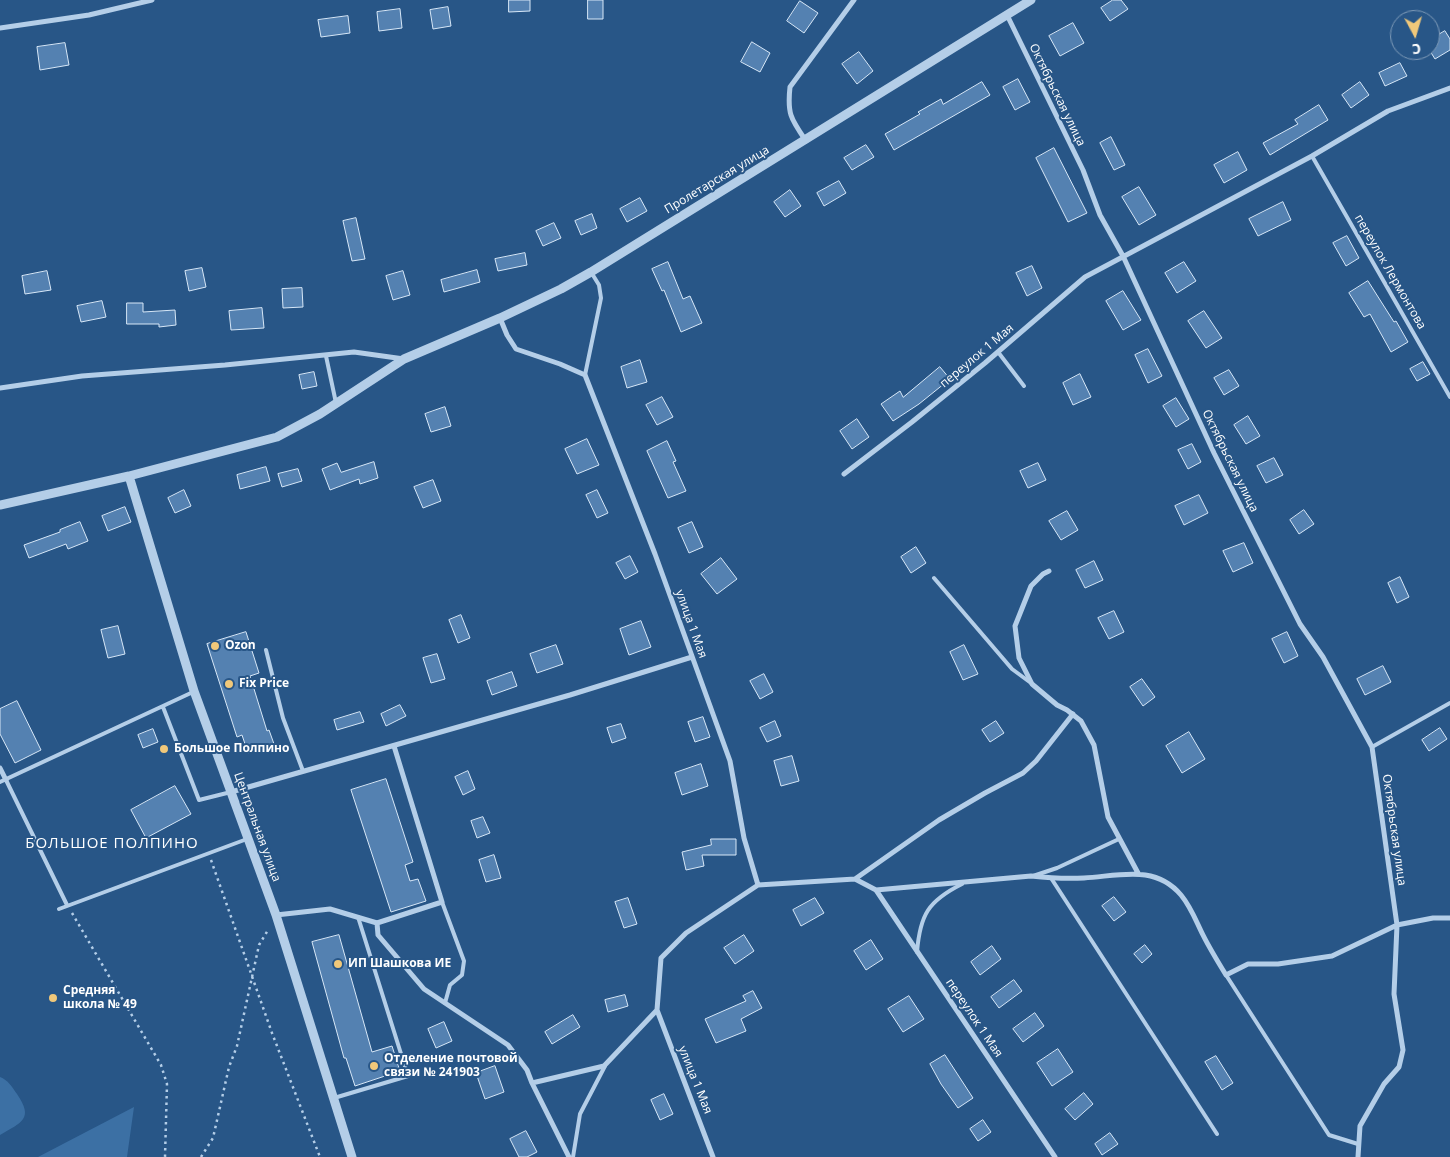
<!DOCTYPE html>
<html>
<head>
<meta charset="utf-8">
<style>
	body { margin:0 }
	#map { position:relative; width:1450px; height:1157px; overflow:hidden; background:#285687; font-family:"Open Sans",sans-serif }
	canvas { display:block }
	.north { position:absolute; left:1390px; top:10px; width:50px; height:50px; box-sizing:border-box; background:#285687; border:1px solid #7e9ab7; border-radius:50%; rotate:174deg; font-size:14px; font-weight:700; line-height:20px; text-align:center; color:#fff }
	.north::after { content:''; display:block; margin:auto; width:18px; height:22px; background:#f0c87a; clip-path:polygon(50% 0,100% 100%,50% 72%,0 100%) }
</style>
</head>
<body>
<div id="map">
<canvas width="1450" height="1157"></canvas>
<div class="north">С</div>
</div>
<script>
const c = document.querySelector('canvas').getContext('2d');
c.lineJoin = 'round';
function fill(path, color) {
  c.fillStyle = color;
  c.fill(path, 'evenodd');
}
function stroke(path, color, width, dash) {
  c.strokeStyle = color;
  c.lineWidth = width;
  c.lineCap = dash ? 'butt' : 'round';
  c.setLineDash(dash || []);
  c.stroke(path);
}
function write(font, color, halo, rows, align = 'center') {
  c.font = font + ' "Open Sans",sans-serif';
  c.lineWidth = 4;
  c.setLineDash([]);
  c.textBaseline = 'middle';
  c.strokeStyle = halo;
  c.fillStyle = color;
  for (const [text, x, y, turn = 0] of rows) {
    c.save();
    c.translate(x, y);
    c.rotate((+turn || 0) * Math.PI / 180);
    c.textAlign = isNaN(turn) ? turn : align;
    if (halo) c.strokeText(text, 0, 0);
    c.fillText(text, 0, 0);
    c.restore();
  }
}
const green = new Path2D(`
	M0,1077C8,1080 12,1087 17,1094C34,1119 22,1122 0,1135Z
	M134,1107L127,1157H38Z`);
const building = new Path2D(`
	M509,0H530V11L509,12Z
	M588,0H603V19H588Z
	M1113,0H1121L1128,9L1110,21L1101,8Z
	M800,1L818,13L804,33L787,21Z
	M448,7L451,26L433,29L430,10Z
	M400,9L402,28L379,31L377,12Z
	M348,16L350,33L321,37L318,20Z
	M1073,23L1084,43L1060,56L1049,36Z
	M1445,31L1450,39V50L1435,59L1430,51V40Z
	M752,42L770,53L760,72L741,62Z
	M65,43L69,65L40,70L37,47Z
	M859,52L873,71L857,84L842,64Z
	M1400,63L1407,76L1385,86L1379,73Z
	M1018,79L1030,102L1015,110L1003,87Z
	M982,82L990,95L894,150L885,134L920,114L918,112L941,99L943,104Z
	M1360,82L1369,95L1351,108L1342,95Z
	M1319,105L1328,120L1270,155L1263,143L1298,124L1295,120Z
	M1111,137L1125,165L1114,170L1100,143Z
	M866,145L874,157L852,170L844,158Z
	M1054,148L1087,213L1068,222L1036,158Z
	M1238,152L1247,170L1224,183L1214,165Z
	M839,181L846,193L824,206L817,193Z
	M1139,187L1156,215L1139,225L1122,197Z
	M790,190L801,206L785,217L774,202Z
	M640,198L647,211L627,222L620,209Z
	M1283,202L1291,220L1258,236L1249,219Z
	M592,214L597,228L581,235L575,221Z
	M356,218L365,259L352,261L343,221Z
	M554,223L561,238L543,246L536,231Z
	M1347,236L1359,258L1346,266L1333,243Z
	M525,253L527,265L498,271L495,259Z
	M668,262L683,299L690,296L702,323L681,332L664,290L662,291L652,269Z
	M1184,262L1196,281L1177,293L1165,273Z
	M1032,266L1042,288L1027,296L1016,273Z
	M202,268L206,287L189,291L185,271Z
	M477,270L480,282L444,292L441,280Z
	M47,271L51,290L25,294L22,276Z
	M403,271L410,295L393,300L386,276Z
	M1368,281L1394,322L1396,321L1408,342L1391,352L1370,314L1364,317L1349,293Z
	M302,288L303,307L283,308L282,289Z
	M1123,291L1141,320L1123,330L1106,301Z
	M102,301L106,317L81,322L77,306Z
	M127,303H143V312L175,310L176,325L159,327V324H127Z
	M262,308L264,328L231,330L229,311Z
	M1204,311L1222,338L1206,348L1188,321Z
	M1148,349L1162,376L1148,383L1135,355Z
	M640,360L647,382L627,388L621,367Z
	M1423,362L1430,374L1417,381L1410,369Z
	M940,367L950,379L919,404L893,421L881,404L900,391L903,397Z
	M1229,370L1239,386L1224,395L1214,378Z
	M314,372L317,386L302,389L299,375Z
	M1080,374L1091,397L1073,405L1063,383Z
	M662,397L673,417L657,425L646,405Z
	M1176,398L1189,419L1176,427L1163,406Z
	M445,407L451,426L431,432L425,414Z
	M1248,416L1260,436L1246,444L1234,425Z
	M857,419L869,437L852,449L840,431Z
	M587,439L599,465L577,474L565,449Z
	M667,441L676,461L673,462L686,491L668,498L647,451Z
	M1192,444L1201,462L1188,469L1178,450Z
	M1274,458L1283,475L1266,483L1257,466Z
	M374,462L378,478L360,484L359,479L330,490L322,469L337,463L341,472Z
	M1038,463L1046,480L1028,488L1020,471Z
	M266,467L270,481L240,489L237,475Z
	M298,469L302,481L282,487L278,474Z
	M433,480L441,501L423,508L414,487Z
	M184,490L191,506L175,513L168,498Z
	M597,490L608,513L597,518L586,495Z
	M1199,495L1208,513L1184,525L1175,506Z
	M125,507L131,522L108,531L102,516Z
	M1304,510L1314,524L1299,534L1290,520Z
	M1067,511L1078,530L1061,540L1049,521Z
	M80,522L88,541L68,549L66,544L29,558L24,545L60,532V530Z
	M692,522L703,547L689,553L678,528Z
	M1244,543L1253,563L1233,572L1223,551Z
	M916,547L926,563L911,573L901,557Z
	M630,556L638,572L625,579L616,563Z
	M721,558L737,579L717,594L701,574Z
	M1094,561L1103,580L1085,588L1076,570Z
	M1400,577L1409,597L1397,603L1388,583Z
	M1114,611L1124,632L1109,639L1098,618Z
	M461,615L470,638L458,643L449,620Z
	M641,621L651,647L629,655L620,629Z
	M118,626L125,654L108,658L101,630Z
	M246,632L259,673L250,676L267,731L269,730L274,744L248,753L242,735L237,737L207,644Z
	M1287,632L1298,656L1284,663L1272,639Z
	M556,645L563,664L537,673L530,654Z
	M964,645L978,674L963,680L950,652Z
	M437,654L445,679L431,683L423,658Z
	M1383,666L1391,682L1365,695L1357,679Z
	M512,672L517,686L492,695L487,681Z
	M764,674L773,692L760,699L750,681Z
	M1142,679L1155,697L1143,706L1130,687Z
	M17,701L41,750L15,763L0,734V709Z
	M400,705L406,716L386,726L381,714Z
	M360,712L364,722L337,730L334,720Z
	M703,717L710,737L695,742L688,722Z
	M775,721L781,736L767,742L760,728Z
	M996,721L1004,733L990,742L982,730Z
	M621,724L626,738L612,743L607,728Z
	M1440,728L1447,739L1429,751L1422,740Z
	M153,729L158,742L143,748L138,735Z
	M1189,732L1205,759L1182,773L1166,746Z
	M792,756L799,781L781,786L774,761Z
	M701,764L708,786L682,795L675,773Z
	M468,771L475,789L463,795L455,777Z
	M386,779L413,862L405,865L410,881L418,879L426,901L391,912L351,790Z
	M175,786L191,814L146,838L131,810Z
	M483,817L490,833L477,838L471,821Z
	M711,839H736V855H702L704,866L686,870L682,852L711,845Z
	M494,855L501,878L486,882L479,860Z
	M1114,897L1126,912L1114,921L1102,906Z
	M628,898L637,924L624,928L615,902Z
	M815,898L824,913L801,926L793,910Z
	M339,935L372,1052L392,1046L400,1071L355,1086L346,1058H344L312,942Z
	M744,935L754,951L735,964L724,948Z
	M871,940L883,959L866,970L854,951Z
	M1145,945L1152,954L1142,963L1134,954Z
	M992,946L1001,959L980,975L971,962Z
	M1014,980L1022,991L999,1008L991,997Z
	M753,991L762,1008L741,1019L746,1031L716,1043L705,1019L746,1001L743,996Z
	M625,995L628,1006L608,1012L605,1000Z
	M909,996L924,1019L903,1032L888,1009Z
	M1035,1013L1044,1026L1023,1042L1013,1029Z
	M573,1015L580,1027L552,1044L545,1032Z
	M444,1022L452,1041L436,1048L428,1029Z
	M1058,1049L1073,1072L1052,1086L1037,1063Z
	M945,1055L973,1098L958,1108L941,1084L930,1064Z
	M1216,1056L1233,1083L1222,1090L1205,1062Z
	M495,1066L504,1092L485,1099L476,1073Z
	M1084,1093L1093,1104L1075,1120L1065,1109Z
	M664,1094L673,1114L660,1120L651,1100Z
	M983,1120L991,1132L978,1141L970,1129Z
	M526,1131L537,1152L527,1157H519L510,1139Z
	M1110,1133L1118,1144L1102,1155L1095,1144Z`);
const path = new Path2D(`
	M211,860L272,1033L320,1157
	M72,913L161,1065L167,1084L165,1157
	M201,1157L213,1138L229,1067L237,1046L259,945L268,930`);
const service = new Path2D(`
	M1312,156L1450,397
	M998,352L1024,386
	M326,356L336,403
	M585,375L601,298L599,285L591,272
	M934,578L1012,669L1031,683
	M266,650L283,718L303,771
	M163,707L199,800L231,792
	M1372,747L1450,703
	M6,780L67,905
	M0,782L193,692
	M1033,876L1057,868L1119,839
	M1051,878L1217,1134
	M442,902L464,961L462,975L450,985L445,1003
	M59,909L247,839
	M917,952C920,915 928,901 962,884
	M1226,975L1329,1135L1358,1144
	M334,1098L408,1076L358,917
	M573,1157L580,1114L605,1066`);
const minor = new Path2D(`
	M1007,15L1083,170L1100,215L1123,256L1214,453L1300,624L1323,657L1372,747L1397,925L1394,994L1403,1050L1399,1067L1384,1084L1360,1126L1358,1157
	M0,28L89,15L152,0
	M806,141C791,119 787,114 790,87L854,0
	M500,318L507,335L516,349L560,364L585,375L655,554L730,761L744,838L758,885
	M0,388L82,376L225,365L354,352L404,359
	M844,474L912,422L985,363L1085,277L1312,156L1388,111L1450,88
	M1049,571L1043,574L1031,586L1015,626L1019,658L1032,684L1057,705L1067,710L1081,721L1094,745L1108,817L1138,873
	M0,768L6,780
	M231,792L570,695L692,657
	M855,879L939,820L985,793L1023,773L1036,761L1073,714
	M876,890L1055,1157
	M276,915L330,909L377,923L442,902L394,746
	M377,923L378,935L424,989L508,1045L527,1070L532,1083L569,1157
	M657,1010L713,1157
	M532,1083L604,1066L657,1010L661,958L686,933L758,885L855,879L876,890L1031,876C1049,878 1066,879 1084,878C1119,876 1155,864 1181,895C1191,907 1196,921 1203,935C1210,949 1218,962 1226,975L1248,964H1278L1332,956L1397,925L1433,918H1450`);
const tertiary = new Path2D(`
	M129,476L194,691L276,915L352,1157
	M0,505L129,476L277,437L320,414L404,359L500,318L561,289L591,272L1031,0`);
const markers = [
	[215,646,5,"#f0c87a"],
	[229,684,5,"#f0c87a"],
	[164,749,5,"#f0c87a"],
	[338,964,5,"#f0c87a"],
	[53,998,5,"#f0c87a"],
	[374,1066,5,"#f0c87a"]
];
const streetNames = [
	["Октябрьская улица",1057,95,64],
	["Пролетарская улица",717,180,-31],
	["переулок Лермонтова",1390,272,60],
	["переулок 1 Мая",977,356,-40],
	["Октябрьская улица",1230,461,64],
	["улица 1 Мая",691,624,70],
	["Центральная улица",257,827,70],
	["Октябрьская улица",1394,830,82],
	["переулок 1 Мая",974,1018,56],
	["улица 1 Мая",695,1080,68]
];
const poiNames = [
	["Ozon",225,646],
	["Fix Price",239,684],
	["Большое Полпино",174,749],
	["ИП Шашкова ИЕ",348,964],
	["Средняя",63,991],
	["школа № 49",63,1005],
	["Отделение почтовой",384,1059],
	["связи № 241903",384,1073]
];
const quarterNames = [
	["БОЛЬШОЕ ПОЛПИНО",112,844]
];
fill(green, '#3c70a4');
fill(building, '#5481b1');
stroke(building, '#d7e7f7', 1);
stroke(path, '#b4cee8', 2.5, [2.5, 4]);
stroke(service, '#b4cee8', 4);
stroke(minor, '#b4cee8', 5);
stroke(tertiary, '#b4cee8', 9);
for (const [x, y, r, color] of markers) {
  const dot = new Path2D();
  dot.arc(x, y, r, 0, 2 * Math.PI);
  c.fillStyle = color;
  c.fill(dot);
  stroke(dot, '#285687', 2);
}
write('12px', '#fff', '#285687', streetNames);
write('bold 12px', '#fff', '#285687', poiNames, 'left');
c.letterSpacing = '1px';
write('15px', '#fff', '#285687', quarterNames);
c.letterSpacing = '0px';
</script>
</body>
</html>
